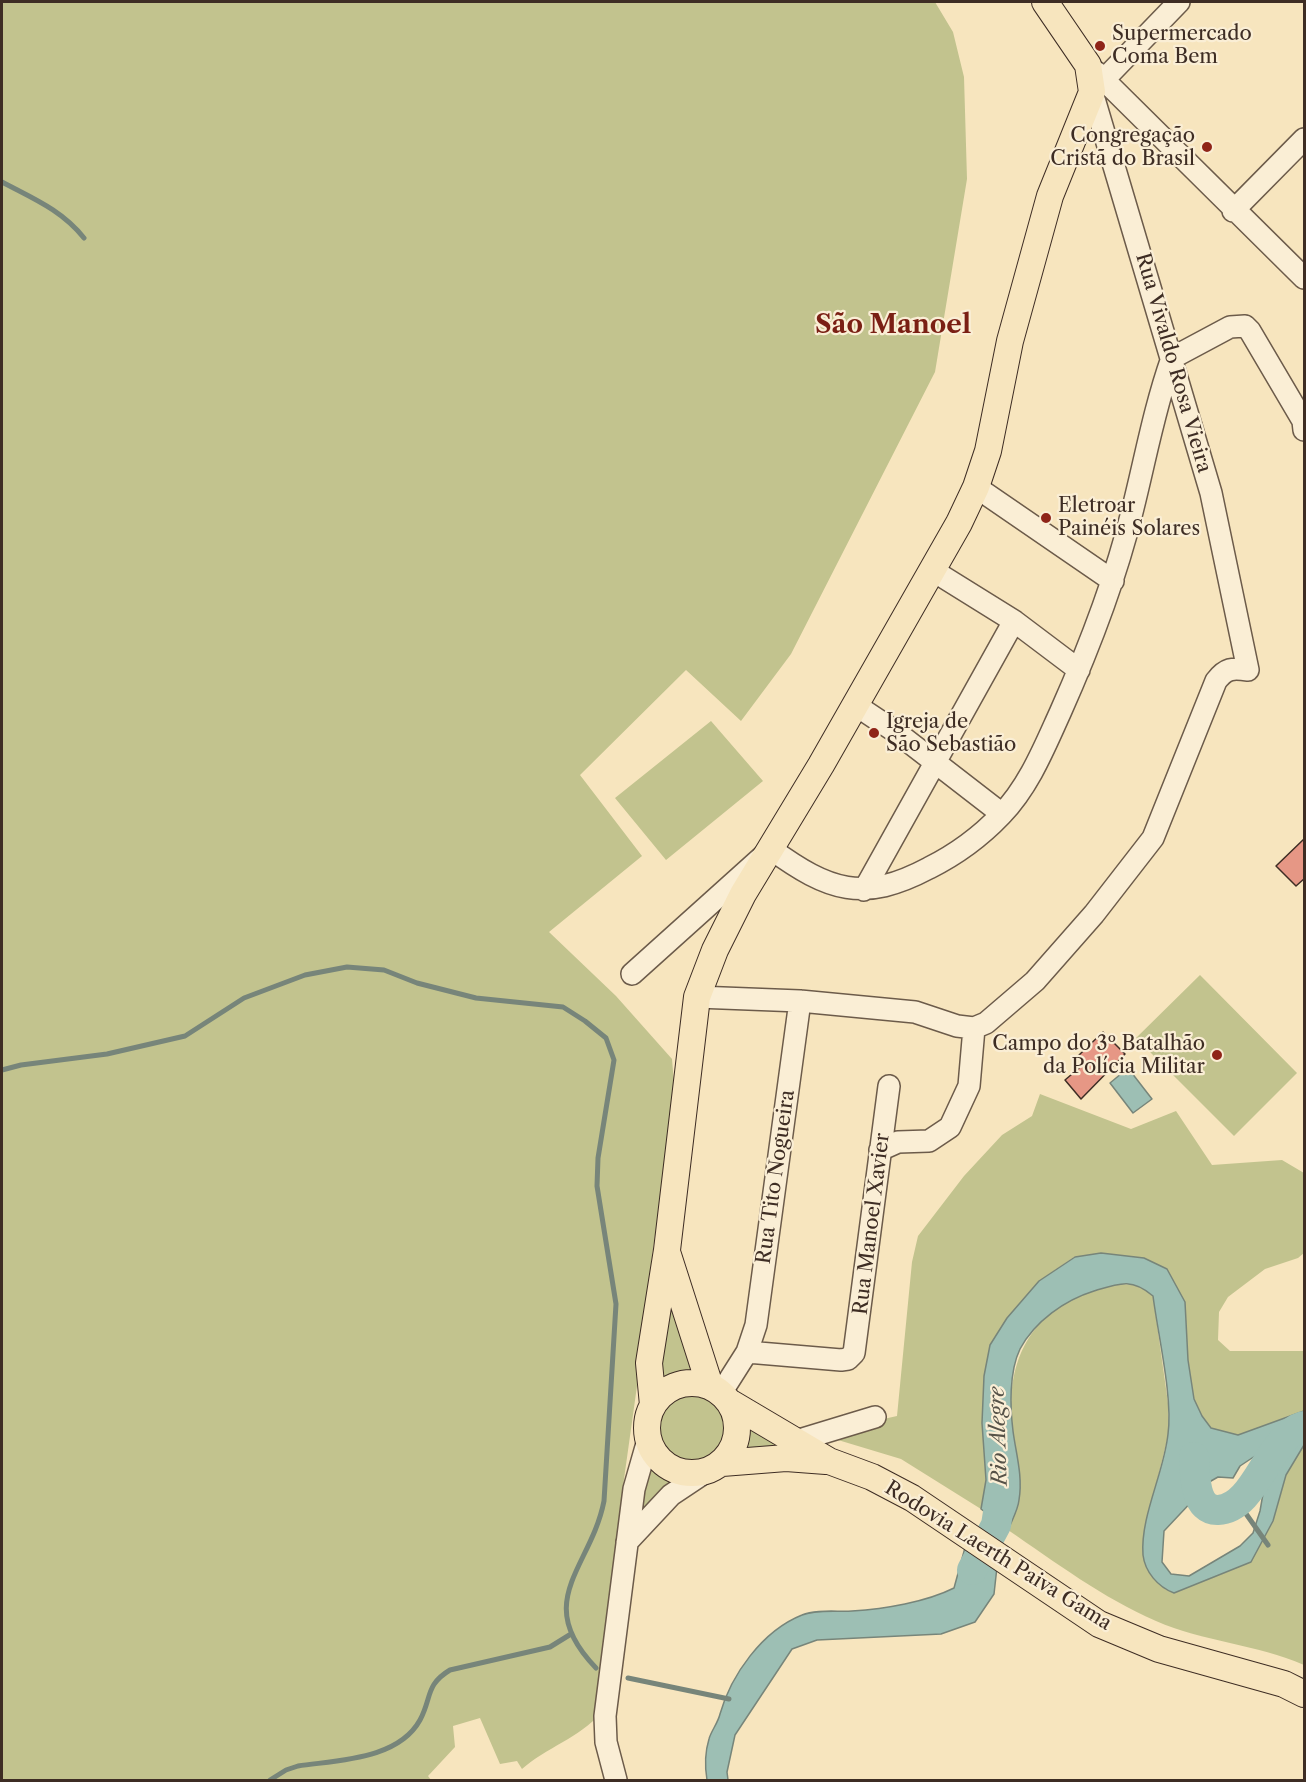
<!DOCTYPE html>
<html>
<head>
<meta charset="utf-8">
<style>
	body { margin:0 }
	#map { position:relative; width:1306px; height:1782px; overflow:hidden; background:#f7e5be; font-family:"Libre Caslon Text",serif }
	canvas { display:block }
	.frame { position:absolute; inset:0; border:3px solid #3e2d24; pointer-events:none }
</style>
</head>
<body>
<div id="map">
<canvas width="1306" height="1782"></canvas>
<div class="frame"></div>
</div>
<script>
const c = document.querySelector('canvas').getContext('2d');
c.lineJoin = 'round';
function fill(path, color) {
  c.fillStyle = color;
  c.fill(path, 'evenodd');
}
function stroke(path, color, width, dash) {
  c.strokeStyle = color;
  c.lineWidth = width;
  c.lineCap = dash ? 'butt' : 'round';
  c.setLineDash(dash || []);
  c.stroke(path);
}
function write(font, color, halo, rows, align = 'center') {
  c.font = font + ' "Libre Caslon Text",serif';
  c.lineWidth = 4.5;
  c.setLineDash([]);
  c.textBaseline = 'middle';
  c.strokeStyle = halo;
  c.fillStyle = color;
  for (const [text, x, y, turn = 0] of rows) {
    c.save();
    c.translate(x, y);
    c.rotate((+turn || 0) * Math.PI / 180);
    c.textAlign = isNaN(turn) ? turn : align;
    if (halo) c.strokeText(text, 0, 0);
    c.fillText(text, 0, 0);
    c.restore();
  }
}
const green = new Path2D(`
	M2,2H935L953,32L964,77L967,179L935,372L791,654L741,721L686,670L580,775L642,856L549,932L616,996L672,1059L677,1120L655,1235L645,1308L644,1336L624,1479L600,1714C580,1737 546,1748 522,1769L517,1761L500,1764L480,1718L453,1726L455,1747L428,1776L431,1780H2Z
	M711,721L763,781L666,860L615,798Z
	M1200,975L1297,1073L1234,1136L1136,1038Z
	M1040,1094L1131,1129L1176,1111L1212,1165L1282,1160L1304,1173V1253L1298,1258L1265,1269L1228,1297L1219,1312L1218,1340L1230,1351H1304V1411L1238,1435L1211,1428L1202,1416L1194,1399L1188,1360L1185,1302L1101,1253L1074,1257L1039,1281L982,1423L986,1480L981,1509L901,1459L838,1440L833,1435L839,1429L897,1416L912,1262L918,1236L964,1176L1002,1135L1032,1116Z
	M668,1267L702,1374L681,1377L656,1392Z
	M1116,1284L1139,1285L1153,1296L1168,1403L1169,1432L1143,1538L1166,1590L1250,1562L1273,1521L1286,1475L1304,1445V1665C1257,1644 1203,1642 1156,1621C1103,1598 1055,1562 1008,1530C1025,1485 1020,1476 1013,1431C1005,1372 1023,1320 1081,1295C1092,1290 1104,1288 1116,1284Z
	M654 1427a38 38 0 1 1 76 0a38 38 0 1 1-76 0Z
	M748,1419L790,1448L738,1456L745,1447Z
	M649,1462L676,1481L636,1525Z`);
const water = new Path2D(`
	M1128,1068L1152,1099L1133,1113L1110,1083Z
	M1101,1253L1144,1258L1167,1269L1185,1302L1188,1360L1194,1399L1202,1416L1211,1428L1238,1435L1304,1411V1445L1286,1475L1273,1521L1251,1562L1174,1593C1158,1587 1145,1572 1143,1555C1140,1517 1164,1473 1168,1434C1173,1398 1158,1335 1153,1296C1132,1278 1120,1283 1094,1291C1065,1300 1035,1321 1020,1349C1009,1372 1010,1407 1013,1431C1016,1454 1023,1476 1019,1500C1018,1510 1012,1520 1008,1530L981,1509L986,1480L982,1423L984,1376L990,1345L1007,1318L1039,1281L1075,1257ZM1258,1454L1269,1459L1260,1511L1253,1533L1240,1546L1189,1576L1171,1574L1162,1562L1164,1531L1211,1481L1218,1477L1233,1478L1240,1466Z
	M966,1544L997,1567L994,1594L975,1622L941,1634L817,1640L792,1649L735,1735L727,1772L728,1780H707C705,1768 705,1752 709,1739C711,1731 718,1723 720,1714C731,1675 762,1631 802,1615C816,1609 838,1612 852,1611C885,1609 926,1602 954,1588Z`);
const stream = new Path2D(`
	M2,182C32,198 62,210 84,238
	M2,1070L21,1065L107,1054L185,1036L244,998L305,975L347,967L384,970L417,983L476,998L563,1007L585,1021L606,1038L614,1060L598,1158L597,1186L616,1304L604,1501C591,1568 531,1601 596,1668
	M1237,1501L1268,1545
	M628,1678L729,1699
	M270,1780L286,1770L298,1766C337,1760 398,1760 420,1720C432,1698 425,1685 450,1670L550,1647L571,1634`);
const river = new Path2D(`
	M1194,1457C1195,1473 1194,1511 1218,1510C1257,1508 1267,1437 1304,1426
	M972,1570L996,1525L1003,1481`);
const building = new Path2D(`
	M1305,838V878L1296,886L1276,866Z
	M1103,1032L1125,1054L1081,1099L1065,1080L1085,1063L1078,1056Z`);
const minor = new Path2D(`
	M1096,72L1304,278
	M1233,211L1304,139
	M976,487L1113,581
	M932,570L1014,621L1079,670
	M854,704L896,732L1002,814
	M864,890L1014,621
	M632,974L771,849C829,891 863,903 929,868C955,855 981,836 1001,815C1029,786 1044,748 1060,713C1089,648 1115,581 1132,512C1145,461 1154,409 1172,358L1230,327L1245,326L1250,331L1303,421L1304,430
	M697,997L800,1001L915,1012L957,1026L974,1028L986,1023L1035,981L1094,914L1153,838L1216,681C1226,668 1232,668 1248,670L1211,493L1092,92L1179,2
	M880,1150L898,1142L929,1141L950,1127L969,1086L974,1028
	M747,1352L841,1360L848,1359L854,1353L889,1086
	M721,1393L747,1352L756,1325L800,1001
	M796,1441L875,1417
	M627,1542L671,1495L704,1473
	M616,1780L606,1742L605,1716L634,1489L648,1440`);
const major = new Path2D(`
	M668,1255L710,1386
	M647 1428a45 45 0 1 1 90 0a45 45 0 1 1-90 0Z
	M731,1403L829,1461L872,1477L912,1498L1099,1624L1159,1649L1284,1684L1304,1694
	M653,1405L649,1363L667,1250L697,997L715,950L743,894L821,765L959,523L976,487L988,451L1010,341L1050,196L1092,92L1088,65L1045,2
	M722,1463L786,1458L826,1461`);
const markers = [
	[1100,46,6,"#8f2418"],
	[1207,147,6,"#8f2418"],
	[1046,518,6,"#8f2418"],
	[874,733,6,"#8f2418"],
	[1217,1055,6,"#8f2418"]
];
const poiNames = [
	["Supermercado",1112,34],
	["Coma Bem",1112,57],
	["Congregação",1195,136,"right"],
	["Cristã do Brasil",1195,159,"right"],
	["Eletroar",1058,506],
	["Painéis Solares",1058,529],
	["Igreja de",886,722],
	["São Sebastião",886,745],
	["Campo do 3º Batalhão",1205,1044,"right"],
	["da Polícia Militar",1205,1067,"right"]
];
const streetNames = [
	["Rua Vivaldo Rosa Vieira",1173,363,74],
	["Rua Tito Nogueira",776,1177,-82],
	["Rua Manoel Xavier",872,1224,-83],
	["Rodovia Laerth Paiva Gama",998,1556,32]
];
const waterNames = [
	["Rio Alegre",999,1436,-92]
];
const districtNames = [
	["São Manoel",893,325]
];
fill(green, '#c2c38e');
fill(water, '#9dbfb4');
stroke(water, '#77857a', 1.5);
stroke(stream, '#77857a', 5);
stroke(river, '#9dbfb4', 30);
fill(building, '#e69785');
stroke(building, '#3e2d24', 1.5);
stroke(minor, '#6c5b4a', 24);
stroke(major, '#3e2d24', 28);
stroke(minor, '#faeed5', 21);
stroke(major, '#f7e5be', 26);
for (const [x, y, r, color] of markers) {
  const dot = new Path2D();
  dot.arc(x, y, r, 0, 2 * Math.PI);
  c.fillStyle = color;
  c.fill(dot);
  stroke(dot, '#faeed5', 2);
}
write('20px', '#3e2d24', '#faeed5', poiNames, 'left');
write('20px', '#3e2d24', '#faeed5', streetNames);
write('italic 21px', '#565248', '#faeed5', waterNames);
write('bold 26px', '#7a1f14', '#faeed5', districtNames);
</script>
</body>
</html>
